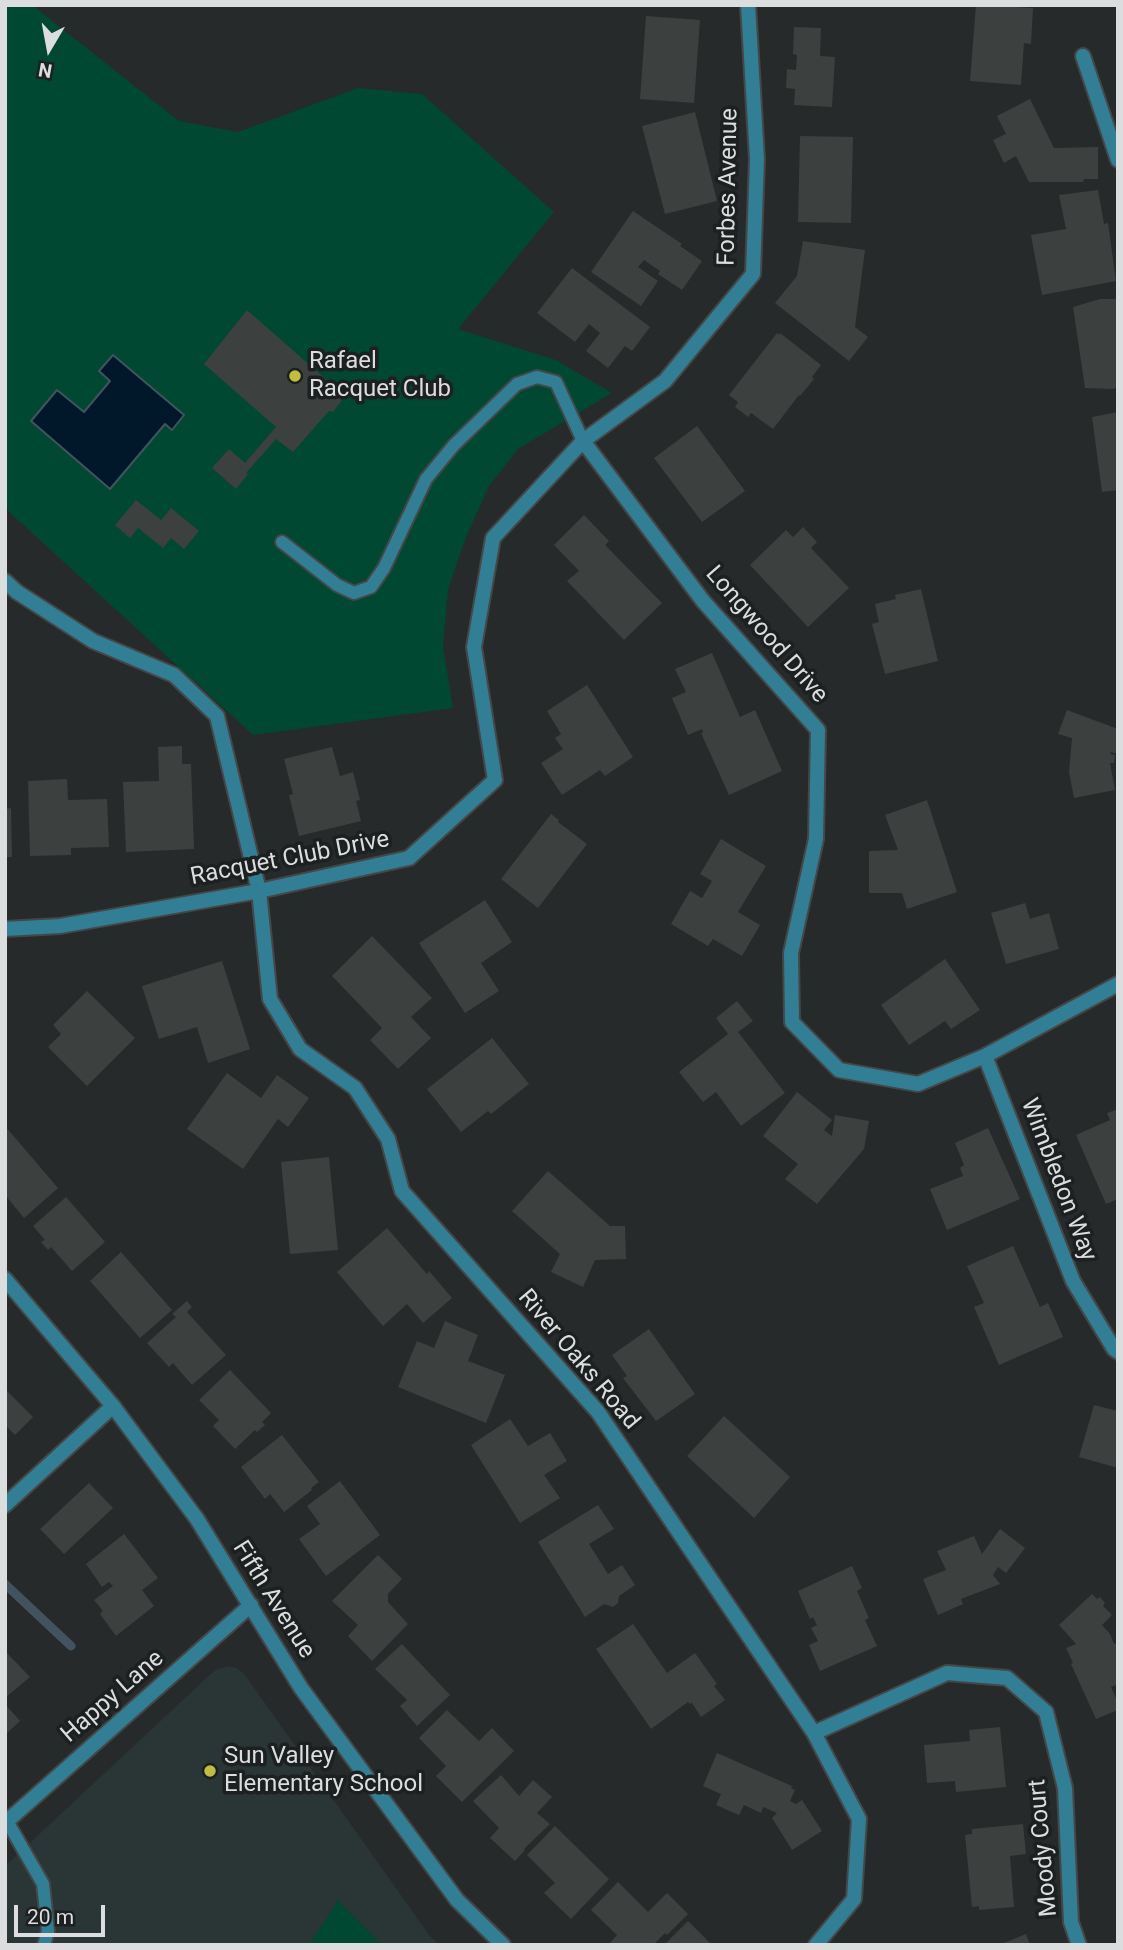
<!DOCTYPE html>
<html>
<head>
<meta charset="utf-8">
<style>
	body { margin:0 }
	#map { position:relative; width:1123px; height:1950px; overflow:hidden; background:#262a2a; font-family:Roboto,sans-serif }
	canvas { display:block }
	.frame { position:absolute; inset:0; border:7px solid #dbddde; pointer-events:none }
	.north { position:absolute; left:14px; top:14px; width:70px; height:70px; -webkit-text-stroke:5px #1d2020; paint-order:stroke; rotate:190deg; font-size:19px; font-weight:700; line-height:28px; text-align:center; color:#dbddde }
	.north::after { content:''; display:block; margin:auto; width:24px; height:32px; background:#dbddde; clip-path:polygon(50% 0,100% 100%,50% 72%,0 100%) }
	.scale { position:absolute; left:14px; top:1905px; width:91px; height:32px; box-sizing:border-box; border:4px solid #dbddde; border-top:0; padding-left:9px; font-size:21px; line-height:24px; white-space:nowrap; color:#dbddde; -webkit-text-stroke:5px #1d2020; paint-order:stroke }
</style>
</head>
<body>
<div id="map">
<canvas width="1123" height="1950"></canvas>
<div class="frame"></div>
<div class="north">N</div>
<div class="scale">20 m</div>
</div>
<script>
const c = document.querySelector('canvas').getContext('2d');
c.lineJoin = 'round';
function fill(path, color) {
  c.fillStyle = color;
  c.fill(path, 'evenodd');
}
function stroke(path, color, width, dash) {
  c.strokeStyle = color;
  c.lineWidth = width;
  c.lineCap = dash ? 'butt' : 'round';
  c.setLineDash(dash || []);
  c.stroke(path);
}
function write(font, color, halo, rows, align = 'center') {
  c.font = font + ' Roboto,sans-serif';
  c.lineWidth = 7;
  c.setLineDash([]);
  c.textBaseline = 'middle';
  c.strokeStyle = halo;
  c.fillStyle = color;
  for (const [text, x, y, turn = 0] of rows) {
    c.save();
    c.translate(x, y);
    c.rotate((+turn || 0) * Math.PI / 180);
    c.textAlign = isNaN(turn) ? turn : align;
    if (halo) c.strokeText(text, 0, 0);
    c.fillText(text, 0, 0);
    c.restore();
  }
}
const built = new Path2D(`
	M228,1666L237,1668L245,1675L430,1936L439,1945H5V1866L215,1670Z`);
const green = new Path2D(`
	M5,5H32L179,121L238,132L358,88L422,94L554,212L458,329L556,360L612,393L518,449L489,486L464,542L448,590L443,647L453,708L253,735L9,512L5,503Z
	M338,1900L382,1945H309Z`);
const water = new Path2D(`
	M113,355L184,415L172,430L165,424L110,489L31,421L57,390L84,412L110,381L99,371Z`);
const stream = new Path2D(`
	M5,1584L71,1646`);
const building = new Path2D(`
	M976,5L1033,8L1031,44L1024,43L1021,85L970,81Z
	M646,16L700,20L694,103L640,99Z
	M794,27L821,28L820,56L835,57L832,107L794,105L795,89L786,88L787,69L796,70L797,55L793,54Z
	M1030,99L1054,148L1098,147V179H1084L1083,182H1029L1016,156L1004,163L993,140L1006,134L997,116Z
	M695,112L717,201L665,214L642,126Z
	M800,136L853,137L851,223L798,222Z
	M1098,190L1104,224L1108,223L1116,281L1042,295L1031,235L1066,229L1059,195Z
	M633,211L682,244L680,246L702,261L682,290L658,274L660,271L644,260L638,267L658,281L641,306L591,272Z
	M803,241L865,250L855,327L868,337L849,361L775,303L797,276Z
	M572,268L650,327L632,351L625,346L608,368L586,351L600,333L589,324L575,342L537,313Z
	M1100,299H1118V387L1113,389L1085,388L1073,307Z
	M247,310L345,396L333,412L329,411L293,452L276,439L246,473L248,474L236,489L212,468L229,449L245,463L276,427L204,364Z
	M777,333L779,335L780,333L821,365L812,377L814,379L800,396L799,395L773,429L751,413L748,417L735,407L738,402L729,395Z
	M1118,412V490L1102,492L1092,417Z
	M697,426L745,491L702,522L654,458Z
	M136,500L161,520L171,508L199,531L184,549L171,538L163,548L138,528L130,538L115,525Z
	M584,515L609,541L605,545L662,603L624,640L567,581L579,571L554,545Z
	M803,527L817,542L811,548L849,588L808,627L750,565L786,530L793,537Z
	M921,589L938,661L885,674L872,624L879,622L875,604L896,599L895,595Z
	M712,653L740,717L755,710L782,771L729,795L701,733H703L702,729L688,735L672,698L686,692L675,669Z
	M587,685L633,757L605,776L600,770L562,795L541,763L563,749L555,738L561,734L547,711Z
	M1067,710L1118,729V754L1111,752L1110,754L1115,755L1114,763H1110L1115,790L1074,798L1069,772L1072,738L1058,734Z
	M182,746V764H191L194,849L126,852L123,782L159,781L158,747Z
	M332,747L340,776L353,772L360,800L356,801L361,821L299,836L289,795L293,794L284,759Z
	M67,779L68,800L107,799L109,847L71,848V855L30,856L28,781Z
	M927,800L957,892L907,909L902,893H869V851L898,850L885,815Z
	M11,808L12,857H5V809Z
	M551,814L559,820L558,822L587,844L538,908L501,879Z
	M721,839L766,866L738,912L760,925L742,956L713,939L708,946L671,924L690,891L702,898L712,881L700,874Z
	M485,900L512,942L481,963L499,991L465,1013L419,943Z
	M1025,903L1030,919L1049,913L1059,949L1006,964L991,913Z
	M372,936L432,998L411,1017L431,1038L398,1069L370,1040L382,1028L332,976Z
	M945,959L980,1010L951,1029L945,1021L909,1045L881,1005Z
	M222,961L250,1049L208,1063L197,1027L159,1039L142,986Z
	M87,991L135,1038L87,1086L48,1047L61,1034L53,1025Z
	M737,1001L753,1021L738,1032L785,1093L741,1126L716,1092L703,1102L679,1072L728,1034L716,1018Z
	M492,1038L529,1084L491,1114L488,1111L461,1132L427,1089Z
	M227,1073L261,1098L277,1075L309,1098L288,1127L278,1119L243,1169L187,1129Z
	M797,1092L832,1120L824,1130L832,1136L835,1115L869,1121L864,1149L817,1204L785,1179L798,1164L763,1136Z
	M1118,1109V1199L1106,1204L1076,1135L1110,1120L1107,1113Z
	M5,1126L58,1188L24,1218L5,1195Z
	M988,1128L1020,1199L947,1230L930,1189L963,1176L960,1168L964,1165L955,1143Z
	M329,1157L338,1250L290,1254L281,1162Z
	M548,1171L610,1226H625L626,1259L595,1260L583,1287L551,1272L560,1254L512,1211Z
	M66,1197L105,1242L72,1271L51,1247L48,1250L41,1242L45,1240L33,1226Z
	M387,1228L427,1274L429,1271L452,1298L423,1323L407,1304L383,1326L337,1272Z
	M1013,1246L1040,1307L1048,1303L1063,1337L999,1365L974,1307L984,1303L967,1266Z
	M121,1252L172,1310L140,1338L90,1281Z
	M187,1301L192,1307L187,1312L226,1355L192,1385L173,1363L169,1367L147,1343L176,1317L172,1314Z
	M445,1321L478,1335L468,1361L505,1375L486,1423L398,1387L417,1341L434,1348Z
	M649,1329L695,1394L656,1421L623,1378L627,1376L612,1355Z
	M230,1370L271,1413L262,1422L265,1425L257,1432L255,1430L235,1449L213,1426L219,1420L199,1400Z
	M7,1391L33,1417L15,1435L5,1425V1393Z
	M1094,1405L1118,1411V1468L1079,1457Z
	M724,1416L790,1477L754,1518L687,1456Z
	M510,1419L528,1446L550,1433L567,1461L544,1475L560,1498L520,1523L471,1445Z
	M282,1435L319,1482L311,1488L312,1490L284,1512L270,1494L265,1499L241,1467Z
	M340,1481L380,1535L326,1576L299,1539L320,1524L307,1506Z
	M89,1483L113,1508L64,1554L40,1529Z
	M598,1505L614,1529L589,1544L608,1574L622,1565L635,1585L619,1596L618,1603L613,1607L604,1604L585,1617L538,1542Z
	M1000,1529L1025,1548L1006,1573L998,1567L993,1575L1000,1584L961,1599L963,1604L938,1615L923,1579L946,1570L937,1551L974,1536L982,1554Z
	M124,1534L158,1578L142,1590L154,1606L116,1636L100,1614L103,1611L94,1600L113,1586L109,1582L102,1587L86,1564Z
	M378,1555L402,1579L388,1594V1602L408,1624L372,1661L348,1636L358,1625L332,1601Z
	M852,1566L862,1588L857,1591L869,1618L865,1620L877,1646L820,1671L809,1645L818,1641L811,1628L817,1625L813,1617L810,1619L798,1591Z
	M1092,1594L1097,1599L1100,1597L1105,1603L1103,1606L1112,1615L1102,1625L1110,1634L1114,1644L1118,1642V1684L1111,1687L1118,1703V1710L1096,1719L1071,1664L1073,1663L1066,1648L1076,1644L1059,1625Z
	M633,1624L667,1673L695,1653L717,1684L714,1686L725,1700L701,1717L692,1703L690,1704L688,1702L651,1729L596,1649Z
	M402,1644L450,1695L417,1726L400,1706L407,1700L375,1669Z
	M5,1651L30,1677L5,1698Z
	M5,1704L20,1721L5,1735Z
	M447,1710L479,1741L492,1728L514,1751L462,1802L436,1776L446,1766L419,1738Z
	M1000,1727L1006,1787L956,1792L955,1781L927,1783L924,1745L970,1741L969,1730Z
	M717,1753L792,1786L791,1788L795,1790L790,1801L796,1804L802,1800L822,1831L792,1850L772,1818L777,1813L763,1807L761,1813L744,1805L739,1815L716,1805L721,1794L703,1786Z
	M501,1775L519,1796L533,1780L552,1797L537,1813L550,1824L524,1849L525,1850L515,1861L490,1838L499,1828L473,1801Z
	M1023,1824L1026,1854L1010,1856L1014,1907L979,1910V1906L972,1907L965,1835L972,1834V1829Z
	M555,1826L609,1879L571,1919L544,1893L555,1883L527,1855Z
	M618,1882L648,1912L667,1893L688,1914L667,1935L665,1933L653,1945H608L617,1935L591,1910Z
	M688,1921L712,1945H664Z
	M1026,1934L1030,1945H999Z`);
const service = new Path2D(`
	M282,542L337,585L354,593L371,587L384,568L426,479L454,445L517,384L537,377L556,382L583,441
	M7,1821L43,1884L48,1931L44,1945`);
const minor = new Path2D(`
	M1083,56L1118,160
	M583,441L703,601L818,730L816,839L791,953L792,1022L839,1070L918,1084L985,1056L1118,984
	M5,581L17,592L93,641L174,675L217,716L259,891L270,999L300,1049L355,1088L388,1139L402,1191L598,1412L814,1733L859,1819L854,1899L816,1945
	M5,929L60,926L259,891L409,858L495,780L474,647L493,538L583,441L665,381L753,274L757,159L748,5
	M985,1056L1073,1281L1114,1349L1118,1352
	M5,1505L113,1406
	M814,1733L947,1673L1007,1678L1046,1712L1065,1788L1071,1922L1079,1945
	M5,1823L251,1605`);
const tertiary = new Path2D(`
	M5,1279L113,1406L197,1519L301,1688L457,1900L503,1945`);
const markers = [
	[295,376,7,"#bfbe41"],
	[210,1771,7,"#bfbe41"]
];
const streetNames = [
	["Forbes Avenue",729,187,-89],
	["Longwood Drive",766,635,49],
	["Racquet Club Drive",290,859,-11],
	["Wimbledon Way",1058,1180,69],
	["River Oaks Road",578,1360,50],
	["Fifth Avenue",273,1600,58],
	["Happy Lane",113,1697,-41],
	["Moody Court",1044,1848,-95]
];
const poiNames = [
	["Rafael",309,362],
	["Racquet Club",309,390],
	["Sun Valley",224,1757],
	["Elementary School",224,1785]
];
fill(built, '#2a3536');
fill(green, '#004832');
fill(water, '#001829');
stroke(water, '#42535f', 2);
stroke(stream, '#42535f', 9);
fill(building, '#3c403f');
stroke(service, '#434747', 16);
stroke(minor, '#434747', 18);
stroke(tertiary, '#434747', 18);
stroke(service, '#327e94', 12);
stroke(minor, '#327e94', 14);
stroke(tertiary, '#327e94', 14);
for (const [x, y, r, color] of markers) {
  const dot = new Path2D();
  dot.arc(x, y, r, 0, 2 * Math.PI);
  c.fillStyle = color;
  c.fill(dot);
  stroke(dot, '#1d2020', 2.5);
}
write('24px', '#dbddde', '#1d2020', streetNames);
write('24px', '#dbddde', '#1d2020', poiNames, 'left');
</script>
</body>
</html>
